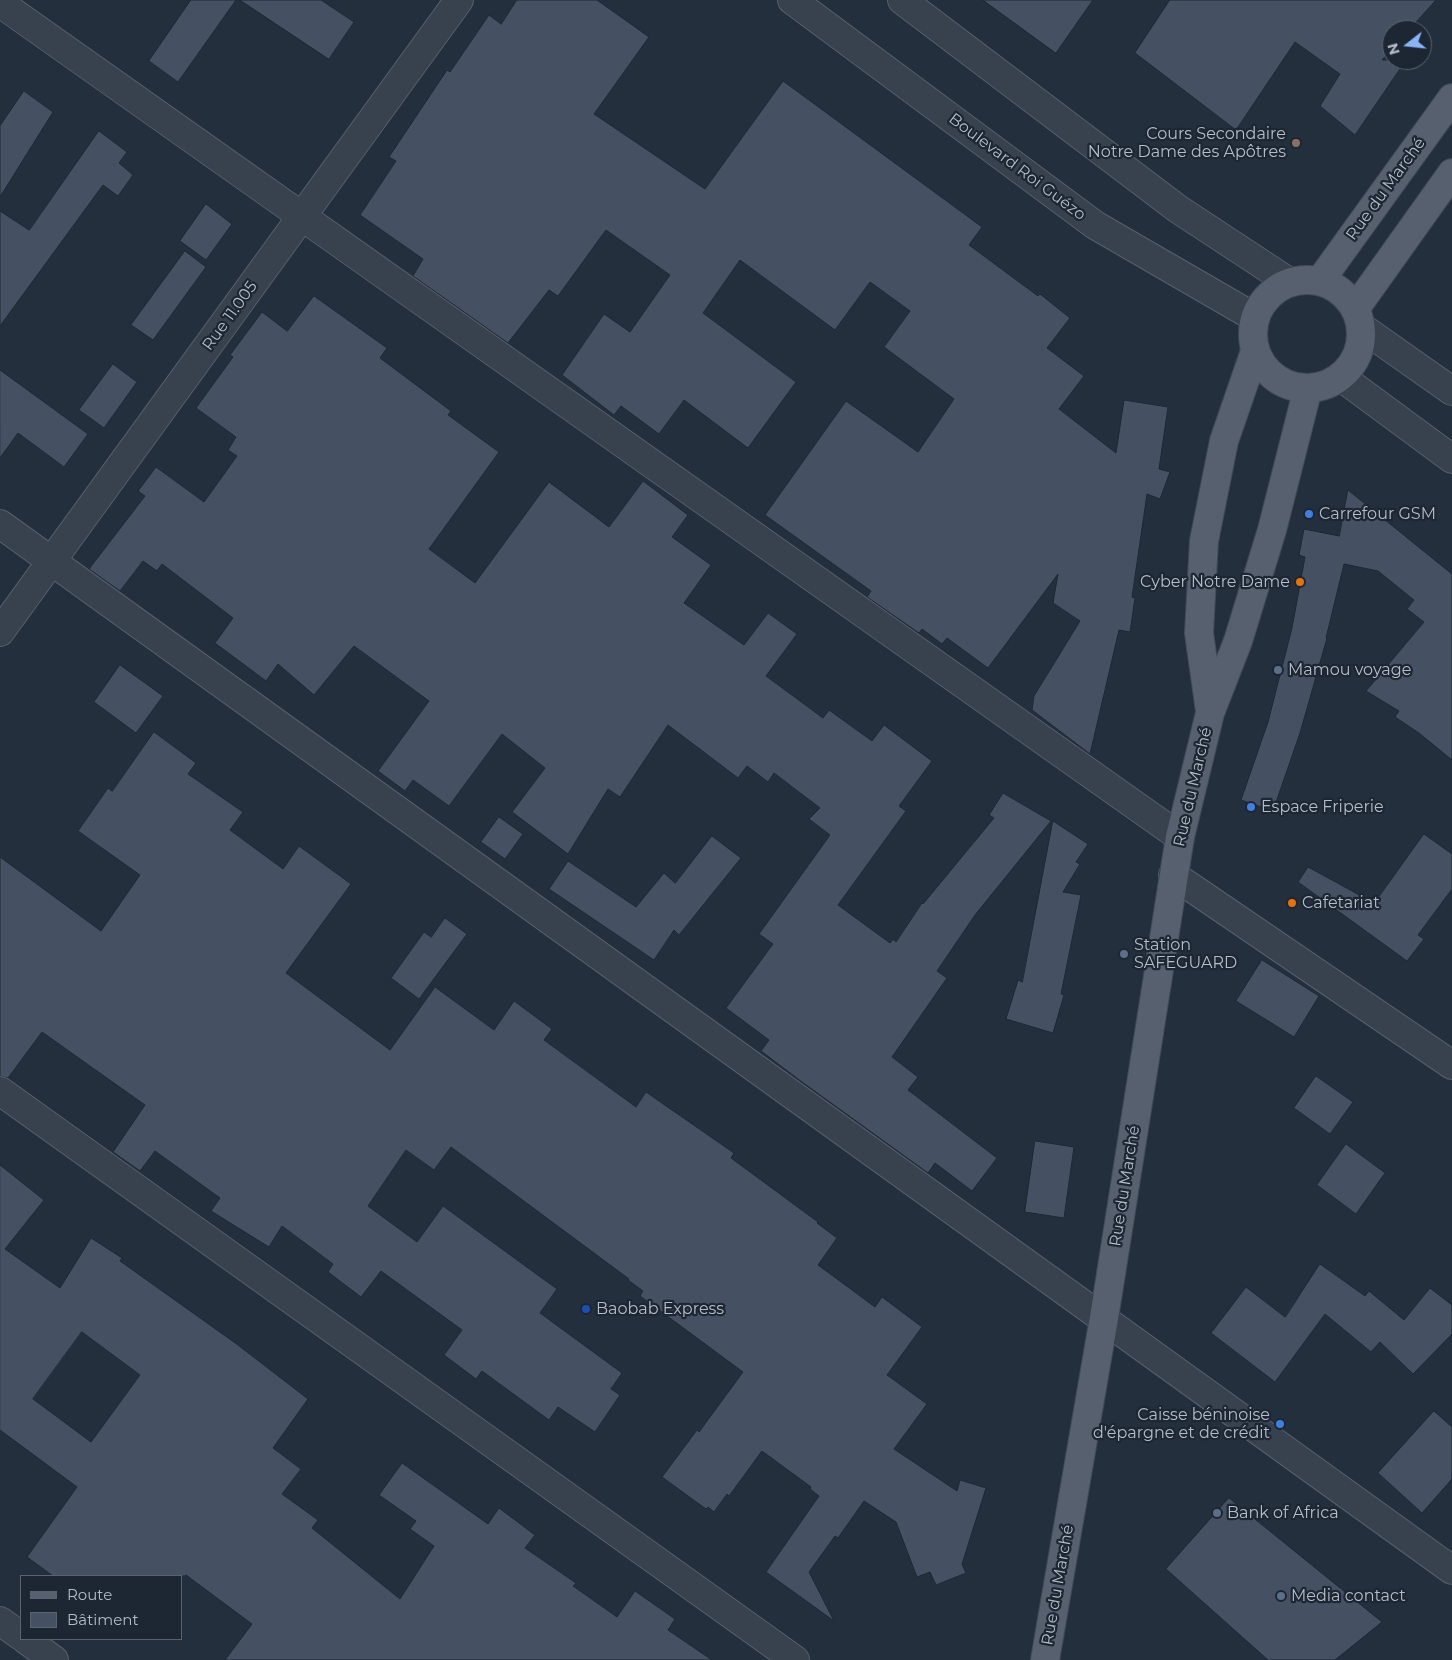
<!DOCTYPE html>
<html>
<head>
<meta charset="utf-8">
<style>
	body { margin:0 }
	#map { position:relative; width:1452px; height:1660px; overflow:hidden; background:#242f3e; font-family:Montserrat,sans-serif }
	canvas { display:block }
	.legend { position:absolute; left:20px; top:1575px; width:162px; height:65px; box-sizing:border-box; background:#1d2633; border:1px solid #59626f; margin:0; padding:6px 9px; list-style:none; font-size:15px; color:#b4bcc9 }
	.legend li { display:flex; align-items:center; gap:10px; height:25px }
	.legend b { width:25px; border:1px solid #59626f }
	.north { position:absolute; left:1382px; top:20px; width:50px; height:50px; box-sizing:border-box; background:#1d2633; border:1px solid #59626f; border-radius:50%; rotate:254deg; font-size:14px; font-weight:700; line-height:20px; text-align:center; color:#b4bcc9 }
	.north::after { content:''; display:block; margin:auto; width:18px; height:22px; background:#8ab4f8; clip-path:polygon(50% 0,100% 100%,50% 72%,0 100%) }
</style>
</head>
<body>
<div id="map">
<canvas width="1452" height="1660"></canvas>
<ul class="legend">
<li><b style="height:6px;background:#56606e"></b>Route</li>
<li><b style="height:14px;background:#455162"></b>Bâtiment</li>
</ul>
<div class="north">N</div>
</div>
<script>
const c = document.querySelector('canvas').getContext('2d');
c.lineJoin = 'round';
function fill(path, color) {
  c.fillStyle = color;
  c.fill(path, 'evenodd');
}
function stroke(path, color, width, dash) {
  c.strokeStyle = color;
  c.lineWidth = width;
  c.lineCap = dash ? 'butt' : 'round';
  c.setLineDash(dash || []);
  c.stroke(path);
}
function write(font, color, halo, rows, align = 'center') {
  c.font = font + ' Montserrat,sans-serif';
  c.lineWidth = 4.5;
  c.setLineDash([]);
  c.textBaseline = 'middle';
  c.strokeStyle = halo;
  c.fillStyle = color;
  for (const [text, x, y, turn = 0] of rows) {
    c.save();
    c.translate(x, y);
    c.rotate((+turn || 0) * Math.PI / 180);
    c.textAlign = isNaN(turn) ? turn : align;
    if (halo) c.strokeText(text, 0, 0);
    c.fillText(text, 0, 0);
    c.restore();
  }
}
const building = new Path2D(`
	M191,0H236L178,82L149,61Z
	M240,0H321L354,22L329,59Z
	M517,0H597L649,37L594,114L705,189L783,81L982,227L969,245L1038,296L1040,294L1070,318L1047,348L1084,376L1059,409L1116,453L1124,400L1168,407L1159,469L1170,472L1160,499L1147,494L1132,597L1135,598L1130,632L1119,630L1090,754L1032,710L1034,696L1080,621L1053,603L1058,574L988,668L947,638L942,644L922,629L919,633L867,597L871,591L765,515L846,401L918,452L954,399L884,347L910,311L870,282L835,330L740,260L703,313L796,382L748,448L684,400L659,434L621,406L614,415L562,375L604,314L630,332L670,275L606,230L558,296L549,290L508,343L413,276L423,259L360,215L396,161L389,157L447,70L450,72L489,15L501,24Z
	M983,0H1093L1056,53Z
	M1170,0H1436L1409,30H1392V49L1382,60H1406L1355,135L1320,106L1340,74L1295,42L1236,130L1135,53Z
	M24,91L53,112L0,197V126Z
	M99,131L127,152L119,163L133,175L118,196L103,185L0,326V211L29,230Z
	M206,204L232,224L206,260L180,241Z
	M185,251L206,267L153,340L131,325Z
	M314,296L387,348L380,358L451,411L448,415L499,452L429,549L475,583L549,482L609,527L643,481L688,515L672,537L711,565L684,603L744,645L768,613L797,634L766,676L823,718L829,710L872,741L884,725L932,761L899,806L906,811L838,905L890,943L893,939L896,942L922,903L923,904L994,818L989,815L1003,793L1051,821L975,915L937,971L947,978L892,1057L918,1077L908,1090L997,1158L972,1191L935,1163L928,1173L802,1082L761,1051L769,1040L726,1008L773,944L759,934L830,835L809,819L820,808L774,773L768,782L747,766L738,778L668,725L620,797L608,789L568,854L512,812L545,768L502,734L449,806L413,780L405,791L378,771L429,701L354,646L314,695L278,664L266,681L215,643L233,618L162,564L157,571L143,561L120,591L89,569L145,496L138,491L156,467L204,502L237,456L228,450L236,437L196,408L233,357L230,355L262,312L287,331Z
	M113,364L137,382L104,428L79,410Z
	M0,370L88,434L64,467L18,433L0,458Z
	M1348,490L1452,574V760L1419,733L1395,717L1399,711L1366,691L1424,622L1407,609L1414,600L1378,571L1344,564L1326,638H1327L1300,733L1273,811L1241,800L1268,722L1292,628L1305,557L1299,555L1304,529L1339,536Z
	M120,665L163,696L136,733L94,702Z
	M154,732L196,763L188,774L243,812L230,830L283,869L299,846L351,884L286,973L390,1050L435,987L494,1030L514,1001L552,1029L544,1040L636,1107L646,1092L734,1153L731,1158L818,1222L817,1223L837,1238L818,1265L875,1307L882,1297L922,1327L887,1375L927,1404L894,1449L957,1491L960,1480L986,1488L962,1564L966,1573L936,1585L930,1572L917,1577L896,1522L864,1501L838,1538L835,1536L809,1572L834,1621L766,1572L819,1496L810,1489L811,1487L762,1451L729,1496L727,1494L714,1512L708,1507L706,1509L662,1477L697,1430L699,1432L743,1372L640,1296L643,1291L628,1280L629,1279L451,1147L434,1170L406,1150L368,1206L417,1242L443,1206L557,1289L540,1313L622,1373L611,1389L620,1395L595,1432L558,1407L549,1420L482,1371L476,1379L444,1355L462,1330L381,1271L361,1297L328,1272L333,1264L282,1226L269,1247L211,1211L220,1198L155,1151L140,1171L113,1152L145,1105L42,1032L8,1078L0,1076V857L101,931L140,875L78,831L108,788L112,791Z
	M499,817L523,834L505,859L481,842Z
	M1053,821L1088,844L1076,862L1080,864L1063,892L1081,895L1061,994L1064,995L1053,1033L1006,1019L1018,980L1022,982Z
	M1424,834L1452,854V889L1418,935L1424,939L1407,961L1298,882L1308,867L1374,903Z
	M712,836L741,858L679,935L674,930L654,960L549,889L568,861L636,907L664,873L675,883Z
	M445,918L467,934L419,999L391,978L424,932L431,937Z
	M1262,960L1319,996L1294,1037L1236,1001Z
	M1316,1076L1353,1102L1330,1134L1294,1108Z
	M1035,1141L1074,1147L1064,1218L1025,1212Z
	M1346,1144L1385,1173L1356,1214L1317,1185Z
	M0,1165L44,1200L5,1249L60,1288L91,1238L122,1258L120,1261L238,1345L308,1399L273,1448L301,1469L282,1494L318,1520L312,1528L400,1599L434,1546L410,1529L416,1521L379,1495L402,1463L488,1524L499,1508L535,1535L525,1548L576,1583L573,1586L617,1617L635,1591L675,1619L668,1630L712,1660H225L252,1624L186,1575L185,1576H53L27,1557L77,1487L0,1430ZM82,1332L140,1375L91,1442L33,1399Z
	M1320,1264L1365,1296L1369,1291L1404,1320L1430,1288L1452,1305V1334L1413,1374L1380,1342L1371,1352L1325,1314L1275,1382L1211,1333L1246,1287L1285,1317Z
	M1434,1411L1452,1427V1479L1422,1513L1378,1473Z
	M1229,1498L1382,1622L1335,1660H1268L1166,1569Z`);
const minor = new Path2D(`
	M792,0L1095,225L1254,317
	M902,0L1178,209L1289,282
	M0,3L1180,837
	M1361,327L1452,391
	M1341,377L1452,459
	M0,524L1452,1570
	M0,632L459,0
	M1173,875L1452,1065
	M0,1091L795,1660
	M0,1621L21,1636
	M25,1639L54,1660`);
const major = new Path2D(`
	M1253 334a54 54 0 1 1 108 0a54 54 0 1 1-108 0Z
	M1320,281L1452,98
	M1355,309L1452,173
	M1210,711L1199,633L1204,541L1224,441L1255,351
	M1045,1660L1104,1318L1180,837L1210,713L1238,641L1272,530L1308,388`);
const markers = [
	[1296,143,5,"#8d6e63"],
	[1309,514,5,"#3f7fe0"],
	[1300,582,5,"#e8710a"],
	[1278,670,5,"#5c6f8a"],
	[1251,807,5,"#3f7fe0"],
	[1292,903,5,"#e8710a"],
	[1124,954,5,"#5c6f8a"],
	[586,1309,5,"#1a4fb4"],
	[1280,1424,5,"#3f7fe0"],
	[1217,1513,5,"#5c6f8a"],
	[1281,1596,5,"#5c6f8a"]
];
const poiNames = [
	["Cours Secondaire",1286,134,"right"],
	["Notre Dame des Apôtres",1286,152,"right"],
	["Carrefour GSM",1319,514],
	["Cyber Notre Dame",1290,582,"right"],
	["Mamou voyage",1288,670],
	["Espace Friperie",1261,807],
	["Cafetariat",1302,903],
	["Station",1134,945],
	["SAFEGUARD",1134,963],
	["Baobab Express",596,1309],
	["Caisse béninoise",1270,1415,"right"],
	["d'épargne et de crédit",1270,1433,"right"],
	["Bank of Africa",1227,1513],
	["Media contact",1291,1596]
];
const streetNames = [
	["Boulevard Roi Guézo",1017,167,37],
	["Rue du Marché",1386,189,-54],
	["Rue 11.005",230,316,-54],
	["Rue du Marché",1193,787,-77],
	["Rue du Marché",1125,1186,-81],
	["Rue du Marché",1058,1585,-80]
];
fill(building, '#455162');
stroke(building, '#1f2835', 1);
stroke(minor, '#565f6c', 30);
stroke(major, '#414a57', 30);
stroke(minor, '#38414e', 28);
stroke(major, '#56606e', 28);
for (const [x, y, r, color] of markers) {
  const dot = new Path2D();
  dot.arc(x, y, r, 0, 2 * Math.PI);
  c.fillStyle = color;
  c.fill(dot);
  stroke(dot, '#1d2633', 2);
}
write('16px', '#b4bcc9', '#1d2633', poiNames, 'left');
write('16px', '#b4bcc9', '#1d2633', streetNames);
</script>
</body>
</html>
